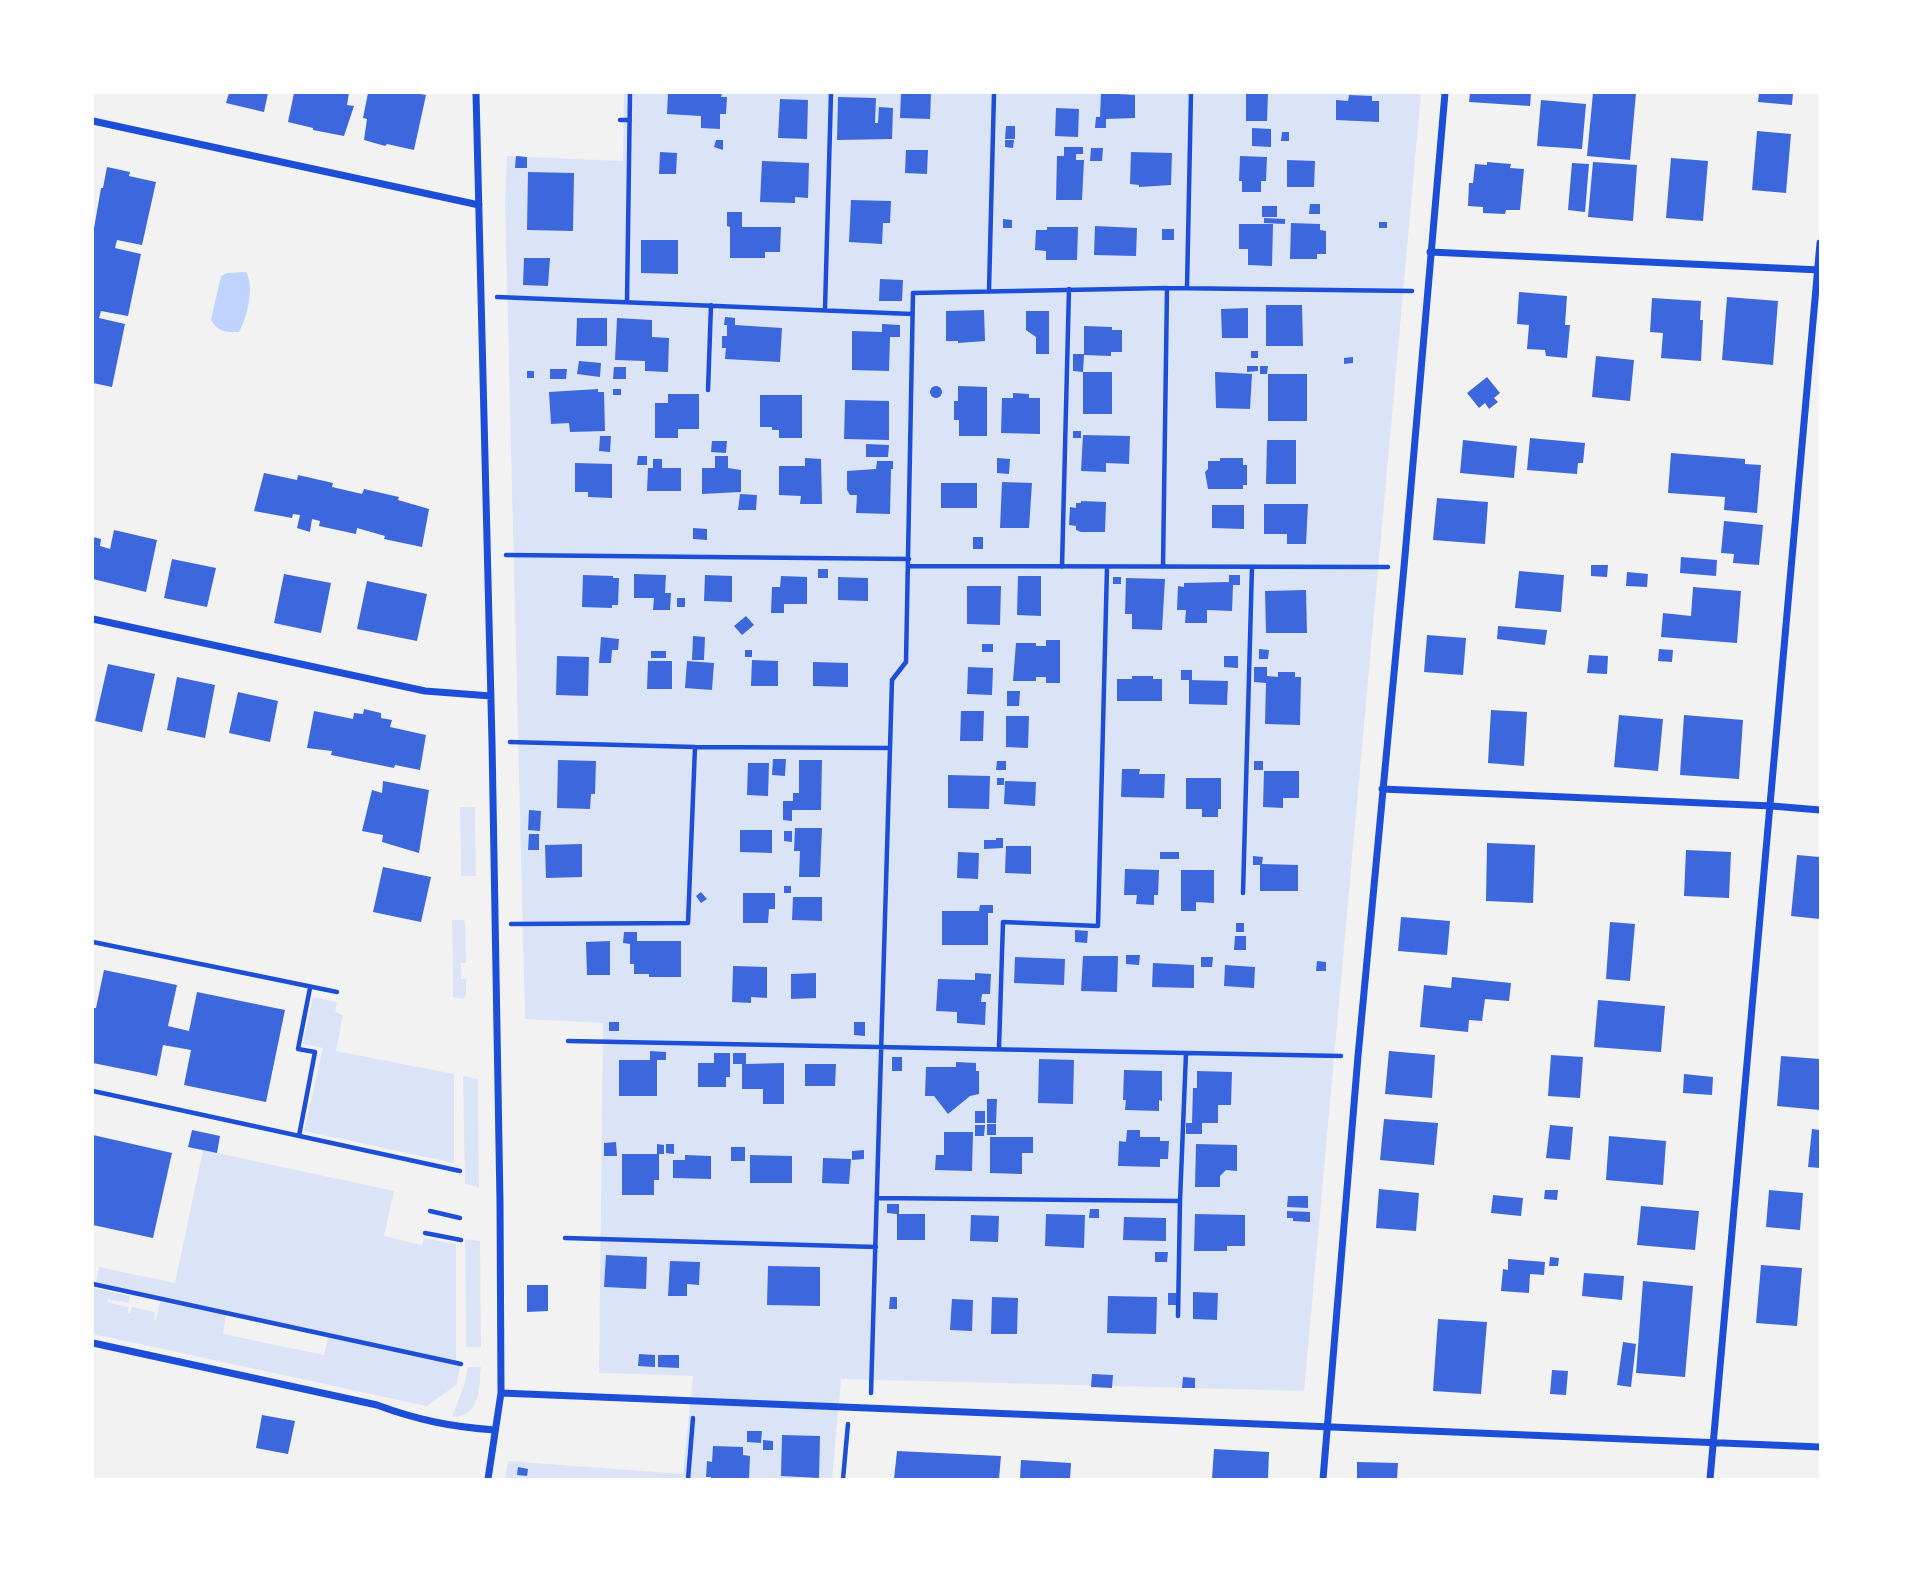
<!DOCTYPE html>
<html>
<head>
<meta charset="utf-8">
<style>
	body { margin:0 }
	#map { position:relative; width:1913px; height:1572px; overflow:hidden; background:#f2f2f2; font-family:"Asap Condensed",sans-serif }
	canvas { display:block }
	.frame { position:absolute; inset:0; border:94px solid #fff; pointer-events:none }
</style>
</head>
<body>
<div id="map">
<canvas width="1913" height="1572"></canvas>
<div class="frame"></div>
</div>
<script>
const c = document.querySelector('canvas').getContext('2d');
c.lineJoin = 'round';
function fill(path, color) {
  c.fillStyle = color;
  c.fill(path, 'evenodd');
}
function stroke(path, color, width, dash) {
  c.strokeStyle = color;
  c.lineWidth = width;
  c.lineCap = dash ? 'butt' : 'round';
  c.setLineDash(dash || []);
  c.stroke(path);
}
const green = new Path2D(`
	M624,93H1421L1304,1391L841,1379L832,1479H505L508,1461L683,1474L693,1376L599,1373L603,1023L525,1019L505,203L507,156L623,161Z
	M460,807H475L476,876H461Z
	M452,920H464L465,924L466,963H461V979H466V995L463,999L453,997Z
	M313,997L337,1002L335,1012L343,1015L336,1051L454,1074V1163L304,1131L323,1048L303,1044Z
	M463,1076L478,1079L479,1187L465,1184Z
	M203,1150L394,1191L384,1236L422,1245L424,1238L456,1244V1361L96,1282L99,1267L175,1283Z
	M465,1239L480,1241L481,1347H466Z
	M93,1288L130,1296L128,1303L108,1299L107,1302L128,1307V1314H130L132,1307L155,1312L154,1320H156L160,1302L226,1315L223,1334L324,1355L328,1337L461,1364L456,1385L427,1406L93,1334Z
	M468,1367H481C479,1388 481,1415 454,1417L452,1416L464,1386Z`);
const water = new Path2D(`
	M246,272C255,286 247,318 239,332C226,332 219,333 211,320L221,276L227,273Z`);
const building = new Path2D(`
	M229,93H268L264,112L226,103Z
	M294,93H349L347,105L354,106L344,136L313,130V128L288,122Z
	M368,93H414L426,95L414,150L387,144L385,146L364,140L367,119L363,118Z
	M668,93L722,94L721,97H727L726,114H720V129L701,128V116L667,114Z
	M901,93H931L930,119L900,118Z
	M1101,93L1135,95V118L1106,119V128H1095L1096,117H1100Z
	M1246,93H1268L1267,121H1246Z
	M1470,93H1531L1530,106L1469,102Z
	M1593,93H1636L1630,160L1587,156Z
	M1759,93H1793L1792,105L1758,102Z
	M1349,95L1372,96V101H1379V122L1336,120V100L1348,101Z
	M838,97L876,98L875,123H878L879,107L893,108L892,139L837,140Z
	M780,99L808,100L807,139L778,138Z
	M1541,100L1586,104L1582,149L1537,146Z
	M1056,108L1079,109L1078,137L1055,136Z
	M1006,126H1015V139H1005Z
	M1252,128L1271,129V147L1252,146Z
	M1757,131L1791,134L1786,193L1752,190Z
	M1282,132H1289V141H1281Z
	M716,140H723V150L714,147Z
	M1005,140H1014L1013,148L1005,147Z
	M1064,147H1083V154H1076V160H1084L1082,200H1056L1057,156H1064Z
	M1091,148H1103L1102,161H1090Z
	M906,150H928L927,174L905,173Z
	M660,152L677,153L676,174H659Z
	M1131,152L1172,153L1171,185L1139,187V185L1130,184Z
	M516,156L527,157V168H515Z
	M1240,156L1267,157L1266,181H1261V192H1242V181H1239Z
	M1671,158L1708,161L1703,221L1666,218Z
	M1287,160L1315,161L1314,187H1287Z
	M762,161L809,163L808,198L795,197V203L760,202Z
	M1487,162L1511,164L1510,168L1524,169L1520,210H1506L1505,214L1483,213V207L1468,206L1469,183H1473L1475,164L1487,165Z
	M1593,162L1637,165L1633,221L1588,217Z
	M1572,163L1589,164L1585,212L1568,210Z
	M107,167L130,172L129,176L156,182L142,245L117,240L115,248L141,254L128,316L101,311L99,318L125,324L112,387L93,383V234L101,188H103Z
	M528,172L574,173L573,231L527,230Z
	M851,200L891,201L890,223H883L882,244L849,242Z
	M1310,204H1320V214H1309Z
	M1262,206H1277V217H1262Z
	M727,212H742V227H781L780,252H765V258H730V227L727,226Z
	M1264,218L1285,219V224L1264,223Z
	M1003,219L1012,220V228H1003Z
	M1379,222H1387V228H1379Z
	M1291,223L1320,224V230L1326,231V254H1317V259H1290Z
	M1239,224H1273L1272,266L1248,265V249H1239Z
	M1095,226L1137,228L1136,256L1094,255Z
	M1047,227H1078L1077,260H1046V251L1035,250L1036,230H1047Z
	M1162,229H1174V240H1162Z
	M641,240H678V274L641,273Z
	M524,258H550L548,286L523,285Z
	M880,279L903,280L902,301H879Z
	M1519,292L1567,296L1565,325H1570L1567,358L1546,356L1545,350L1527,349L1529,325L1517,324Z
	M1727,297L1778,301L1773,365L1722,360Z
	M1652,298L1701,301L1700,320H1703L1701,361L1661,358L1663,333L1650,332Z
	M1266,305H1302L1303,346H1266Z
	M1248,308V338H1222L1221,309Z
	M984,310L985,341L958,343V341H946V311Z
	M1026,311H1049V354H1036V337L1026,330Z
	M725,317L735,318V325L782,328L780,362L725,359L726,348H722V336H727V325H724Z
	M577,318H607V346H576Z
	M617,318L652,320V337L669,338L668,372L645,371V361L615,360Z
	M882,324L900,325V337H890L889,371L852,370V331L882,332Z
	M1084,326L1112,327V330H1122V352H1111V356L1084,355L1083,372L1073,371V354H1084Z
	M1251,351H1258V358H1251Z
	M1596,356L1634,360L1630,401L1592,397Z
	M1353,357V363L1344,364V358Z
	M579,361L601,363L600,377L577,374Z
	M1247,366H1258V371L1247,372Z
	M1260,366H1268L1267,374H1260Z
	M614,367H626V379H613Z
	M550,369H567L566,379H550Z
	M527,371H534V378H527Z
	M1083,372H1112V414H1083Z
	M1215,372L1252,374L1250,409L1216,408Z
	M1268,374H1307V421H1268Z
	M1487,377L1500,393L1494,398L1498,402L1489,409L1485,403L1479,408L1467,393Z
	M930 392a6 6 0 1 1 12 0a6 6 0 1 1-12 0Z
	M958,386L987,387V436H959V420H954V401H958Z
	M598,389V392H604L605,431L570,432L569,423L551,424L549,392Z
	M613,389H621V395H613Z
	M1013,393L1029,394V398H1040V434L1001,433L1002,398H1013Z
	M668,394H699V429H678V438H655V403H668Z
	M760,395H802V438H779V430H772V427H760Z
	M845,400L889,401V440L844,439Z
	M1073,431H1081V438H1073Z
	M1083,435L1130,436L1129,464L1106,463V472L1081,471Z
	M600,436H611L610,452L599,451Z
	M1530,438L1585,443L1583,463H1578L1577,474L1527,470Z
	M1267,440H1296V484H1266Z
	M1463,440L1517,446L1514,478L1460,473Z
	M712,441H727L726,453L711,452Z
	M866,444L889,445L888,457H866Z
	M1671,453L1745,459V464L1761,465L1757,513L1724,510L1725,497L1668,493Z
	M638,456H647V465H637Z
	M715,456H728V468L741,470V492L702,494V468H715Z
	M805,458L821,459L822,504H800L801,496L779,495V466H805Z
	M997,458L1010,459L1009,474L997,473Z
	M1220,458H1243V465H1247V485H1243V489H1208L1205,472L1208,469V461H1220Z
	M653,459H662V468H681V491H647L648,468H653Z
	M877,461H893V469H891L890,514L856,513L857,495H850L847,490V471L876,469Z
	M575,463L612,464V498L588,497V492H575Z
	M264,473L297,480L298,475L333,483L332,487L362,494L364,489L399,497L398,500L429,509L422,547L384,539L385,536L357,528L356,534L319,526L320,521L312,519L310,532L297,528L300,515L293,514L292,518L254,511Z
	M1002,482L1032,483L1029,528H1000Z
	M941,483H977V508H941Z
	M740,494L757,495L756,510H738Z
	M1437,498L1488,502L1485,544L1433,540Z
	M1081,501L1106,502L1105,532H1081L1076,530V526L1069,525L1070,507L1076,508V503H1081Z
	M1264,504H1308L1306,544H1287V534H1264Z
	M1212,505H1244V529L1212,528Z
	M1724,521L1763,525L1759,565L1733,563L1734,554L1721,553Z
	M693,528L707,529V540L693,539Z
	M114,530L157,540L146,592L93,579V537L101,539L100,546L110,549Z
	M973,537H983V549H973Z
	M1681,557L1717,560L1716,576L1680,573Z
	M172,559L216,568L207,607L164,598Z
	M1591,565H1608L1607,577L1591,576Z
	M818,569H828V578H818Z
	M1519,571L1564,575L1561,612L1515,608Z
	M1627,572L1648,574L1647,587L1626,586Z
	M284,574L331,583L321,633L274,623Z
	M634,574L666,575L665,593H671L670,610H653L654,598H634Z
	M583,575L613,576V578H619L618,605H612V608L582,607Z
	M705,575L732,576V602L704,601Z
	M1229,575H1240V585H1233L1232,611L1207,610V623H1185L1186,610H1177L1178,586L1184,587V583L1229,582Z
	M781,576L807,577V604H784V613H771L772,587H780Z
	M1018,576H1041V616L1017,615Z
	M838,577L868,578V601L838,600Z
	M1113,577H1121V584H1113Z
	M1126,578L1165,579L1162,630L1132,629V614H1125Z
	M367,581L427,594L417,641L357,629Z
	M967,586H1001L1000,625L967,624Z
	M1693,587L1741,591L1737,643L1661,637L1663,613L1691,616Z
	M1306,590L1307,633H1266L1265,591Z
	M677,598H685V607H677Z
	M746,616L754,625L742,635L734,626Z
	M1498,626L1547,630L1545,645L1497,639Z
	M1427,635L1466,638L1463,675L1424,672Z
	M693,636L705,637L704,660H692Z
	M601,637L619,639L618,650H612L611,663H599Z
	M1046,640H1060V683H1046V677H1036V681H1013L1016,643H1036V646H1046Z
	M982,644H993V652H982Z
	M1259,649L1269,650L1268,659H1259Z
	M1659,649L1673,650L1672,662L1658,661Z
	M745,650H752V657H745Z
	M651,651H666V658H651Z
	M1589,655L1608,656L1607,674L1587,673Z
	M557,656L589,657L588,696L556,695Z
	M1224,656H1238V668L1224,667Z
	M752,660L778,661V686H751Z
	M648,661H672V689H647Z
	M687,661L714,663L712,690L685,688Z
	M813,662L848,663V687L813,686Z
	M108,664L155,674L142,732L95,721Z
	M968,667L993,668L992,695L967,694Z
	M1254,667H1267V676L1278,677V672H1295V677H1301L1300,725L1265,724L1266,683L1254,682Z
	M1181,670H1192V680H1181Z
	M1132,676H1153V679H1162V701H1117V679H1132Z
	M177,677L215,685L205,738L167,730Z
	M1189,680L1228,681L1227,705L1189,704Z
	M1007,691H1020L1019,706H1007Z
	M238,692L278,701L270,742L229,733Z
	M364,709L381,713V718L392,720L390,727L426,735L420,770L395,765L394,768L331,755L332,751L307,748L314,711L353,719L354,713L363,714Z
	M1491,710L1527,712L1524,766L1488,763Z
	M961,711H984L983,741H960Z
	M1619,715L1663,719L1658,771L1614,767Z
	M1684,715L1743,720L1739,779L1680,775Z
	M1006,716H1029L1028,748L1006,747Z
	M773,759H786L785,776L772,775Z
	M558,760L596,761L595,794H591L590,809L557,808Z
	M799,760H822L821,810H792V821L783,820V801H793V793H799Z
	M997,761H1006V770H996Z
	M1254,761H1263V770H1254Z
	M748,763H769L768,796L747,795Z
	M1122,769H1140L1139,774H1165L1164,798L1121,797Z
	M1264,771H1299V798H1283V808L1263,807Z
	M948,775L990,776L989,809L948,808Z
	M997,778H1004V785H997Z
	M1186,778H1221V809H1218V817H1202V809H1186Z
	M383,781L429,790L419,853L382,842L383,835L362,831L372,790L382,793Z
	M1005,781L1036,782L1035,806L1004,804Z
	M529,810L541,811L540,831L528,830Z
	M795,828H822L820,877H799L800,851H794Z
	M740,830H772V853L740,852Z
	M784,831H792V842L784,841Z
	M529,834H539V850H528Z
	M996,838H1003V848L984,849V840H996Z
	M1487,843L1535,845L1533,903L1486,901Z
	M582,844V877L546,878L545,845Z
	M1006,846H1031V874L1005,873Z
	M1686,850L1731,852L1729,898L1684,896Z
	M958,852L979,853L978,879L957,878Z
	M1160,852H1179V859H1160Z
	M1797,855L1820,857V919L1791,916Z
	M1253,856L1263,857L1262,864L1298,865V891H1260V865H1253Z
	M383,867L431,877L421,922L373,912Z
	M1125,869L1159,870L1158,895H1154V905L1136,904L1137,895H1124Z
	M1181,870H1214V903L1196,902V911H1181Z
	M784,886H791V893H784Z
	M701,892L707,899L701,903L696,896Z
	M743,893H775V909H769L768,923H743Z
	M793,897H822V921L792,920Z
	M980,905H993V913H988V945H942V911H979Z
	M1401,917L1450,921L1447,955L1398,951Z
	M1610,922L1635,924L1630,981L1606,979Z
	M1236,923H1244V932H1236Z
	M1075,930L1088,931L1087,943L1075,942Z
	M624,932H637V941H681V977H649V974H634V964H630V944L623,943Z
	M1235,936H1246V950H1234Z
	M610,941V975H587L586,942Z
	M1126,955H1140L1139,965L1126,964Z
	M1083,956H1118L1117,992L1081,991Z
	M1015,957L1065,959L1064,985L1014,983Z
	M1201,957H1213L1212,967H1201Z
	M1317,961L1326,962V971H1316Z
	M1153,963L1194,965V988L1152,987Z
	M1225,965L1255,967L1254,988L1224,986Z
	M733,966L767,967V998L751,997V1003L732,1002Z
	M104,970L177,985L168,1026L189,1031L197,992L285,1010L266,1102L184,1085L191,1050L163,1045L157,1076L93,1063V1008H96Z
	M816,973V998L791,999V974Z
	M975,973L991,974L990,994H982L981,1002H986L985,1025L957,1023V1012L936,1011L938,979L975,980Z
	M1452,977L1511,983L1509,1001L1485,999L1482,1021L1469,1020L1468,1032L1420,1027L1424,985L1451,988Z
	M1598,1000L1665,1006L1661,1052L1594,1047Z
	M609,1022H619V1031H609Z
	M854,1022H865V1036L854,1035Z
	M650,1051L666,1052V1060H657V1096H619V1060H650Z
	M1389,1051L1435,1055L1432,1098L1385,1094Z
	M714,1053H730V1077H726V1087H698V1063H714Z
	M733,1053H746V1064L784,1063V1104H763V1089H742V1064H733Z
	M1551,1055L1583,1057L1580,1098L1548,1096Z
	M1781,1056L1820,1059V1110L1777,1106Z
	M892,1057H902V1071H892Z
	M1039,1059L1074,1060L1073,1104L1038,1103Z
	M956,1062L976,1063V1071H979V1094L970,1096L948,1114L934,1096H925L926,1067H956Z
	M805,1064H836L835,1086H805Z
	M1124,1070L1162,1071V1101L1159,1100V1111L1125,1110L1126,1100H1123Z
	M1197,1071L1232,1072L1231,1105H1218V1123H1202V1134H1186V1123H1192L1193,1088H1197Z
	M1684,1074L1713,1077L1712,1095L1683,1093Z
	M987,1099H997L996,1123H987Z
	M975,1111H985V1123H975Z
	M1384,1119L1438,1123L1434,1165L1380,1160Z
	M987,1124H996V1135H987Z
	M975,1125H985L984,1136H975Z
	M1550,1125L1573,1127L1570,1160L1546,1158Z
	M1812,1129L1820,1130V1168L1808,1167Z
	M192,1130L220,1136L217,1153L188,1147Z
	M1127,1130H1140V1137H1160V1141H1169L1168,1159H1160V1167L1118,1166L1119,1141L1126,1142Z
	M944,1132H973L972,1171L935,1170L936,1155H944Z
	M93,1135L172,1153L153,1238L93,1225Z
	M1609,1136L1666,1141L1663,1185L1606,1180Z
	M990,1137H1033V1153H1022V1174L990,1173Z
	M616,1142L617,1156H604V1143Z
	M657,1144L664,1145V1154H657Z
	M666,1144H674V1154L666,1153Z
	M1196,1144L1237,1145V1171L1226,1170L1220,1176V1187H1195Z
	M731,1147H745V1161H731Z
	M864,1150V1159L852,1160V1151Z
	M622,1154H659V1180H654V1195H622Z
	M685,1155L711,1156V1179L673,1178V1160H685Z
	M750,1155L792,1156V1183H750Z
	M823,1158L851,1159L849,1184L822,1183Z
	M1379,1189L1419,1193L1416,1231L1376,1228Z
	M1545,1190H1558L1557,1200L1544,1199Z
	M1769,1190L1803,1193L1800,1230L1766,1227Z
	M1493,1195L1523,1198L1521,1216L1491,1213Z
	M1288,1196H1308V1208L1287,1207Z
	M887,1204H899V1214H925V1240H897V1214L887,1213Z
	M1641,1206L1699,1211L1695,1250L1637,1245Z
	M1090,1209H1099V1218H1089Z
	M1287,1211L1310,1212V1222L1293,1221V1218H1287Z
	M1046,1214L1085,1215L1084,1248L1045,1246Z
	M1195,1214L1245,1215V1246H1227V1251H1194Z
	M971,1215L999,1216L998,1242L970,1241Z
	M1124,1217L1166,1218V1241L1123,1240Z
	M1155,1252H1168L1167,1262H1155Z
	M606,1255L647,1257L646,1289L604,1287Z
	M1550,1257L1559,1258L1558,1266H1549Z
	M1508,1259L1545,1262L1544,1275L1530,1274L1529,1293L1501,1291L1503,1269L1508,1270Z
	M670,1261L700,1262L699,1285L687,1284V1296H668Z
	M1761,1265L1802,1268L1797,1326L1756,1323Z
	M768,1266L820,1267V1306L767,1305Z
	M1584,1273L1624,1276L1622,1300L1582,1296Z
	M1643,1281L1693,1286L1685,1377L1636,1373Z
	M527,1285H548V1311L527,1312Z
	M1193,1292L1218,1293L1217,1320L1193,1319Z
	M1168,1293H1176V1305H1168Z
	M1108,1296L1157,1297L1156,1334L1107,1333Z
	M890,1297H897V1309H889Z
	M992,1297L1018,1298L1017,1334H991Z
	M952,1299L973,1300L972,1331L950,1330Z
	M1438,1319L1487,1322L1481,1394L1433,1391Z
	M1623,1342L1636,1344L1631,1387L1617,1385Z
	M639,1354L655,1355V1367L638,1366Z
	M658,1355H679V1368L658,1367Z
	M1552,1370L1568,1371L1566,1395L1550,1394Z
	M1092,1374L1113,1375L1112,1388L1091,1387Z
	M1183,1377L1195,1378V1388H1182Z
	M262,1415L295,1421L288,1454L256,1448Z
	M747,1431H762L761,1443L747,1442Z
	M782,1435L820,1436L819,1478L781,1476Z
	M763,1440L773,1441V1450H763Z
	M713,1446L743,1447V1455L750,1456L749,1479H711V1477H706L707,1461L712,1462Z
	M1214,1449L1269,1452L1268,1479H1212Z
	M897,1451L1001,1456L999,1479H894Z
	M1021,1460L1071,1463L1070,1479H1020Z
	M1357,1462L1398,1463L1397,1479H1357Z
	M518,1467L528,1469L527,1476L517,1475Z`);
const path = new Path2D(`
	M620,120H630
	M1187,288L1191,93
	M989,290L994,93
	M497,297L912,314
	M627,301L630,93
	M825,309L831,93
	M708,390L711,305
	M506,555L909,559
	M909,566L1388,567
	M1062,567L1069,289
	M1163,567L1167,288
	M510,742L695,747L890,748
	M1243,893L1252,567
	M511,924L688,923L695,747
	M93,942L337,992
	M568,1041L1341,1056
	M999,1048L1003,922L1098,926L1107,567
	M93,1091L460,1171
	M299,1136L315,1052L298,1049L310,988
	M878,1198L1180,1201L1186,1053
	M430,1211L460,1218
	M425,1233L461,1240
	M565,1238L876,1247
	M93,1284L461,1364
	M1178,1316L1180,1201
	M871,1393L892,680L906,662L913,293L1167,288L1412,291
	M688,1479L693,1418
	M843,1479L848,1424`);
const minor = new Path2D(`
	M476,93L492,742L500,1202L501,1393L488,1479
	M93,121L479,205
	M1430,252L1820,270
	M93,619L425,691L491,696
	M1382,789L1772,806L1820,810
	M93,1343L377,1405C417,1420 452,1427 495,1430
	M501,1393L1820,1447
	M1323,1479L1358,1056L1404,567L1445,93
	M1710,1479L1820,243`);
fill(green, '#dbe4f7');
fill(water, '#bfd3fe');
fill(building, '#3d67dc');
stroke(path, '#1d4ed8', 4.5);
stroke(minor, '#1d4ed8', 7);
</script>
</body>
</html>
